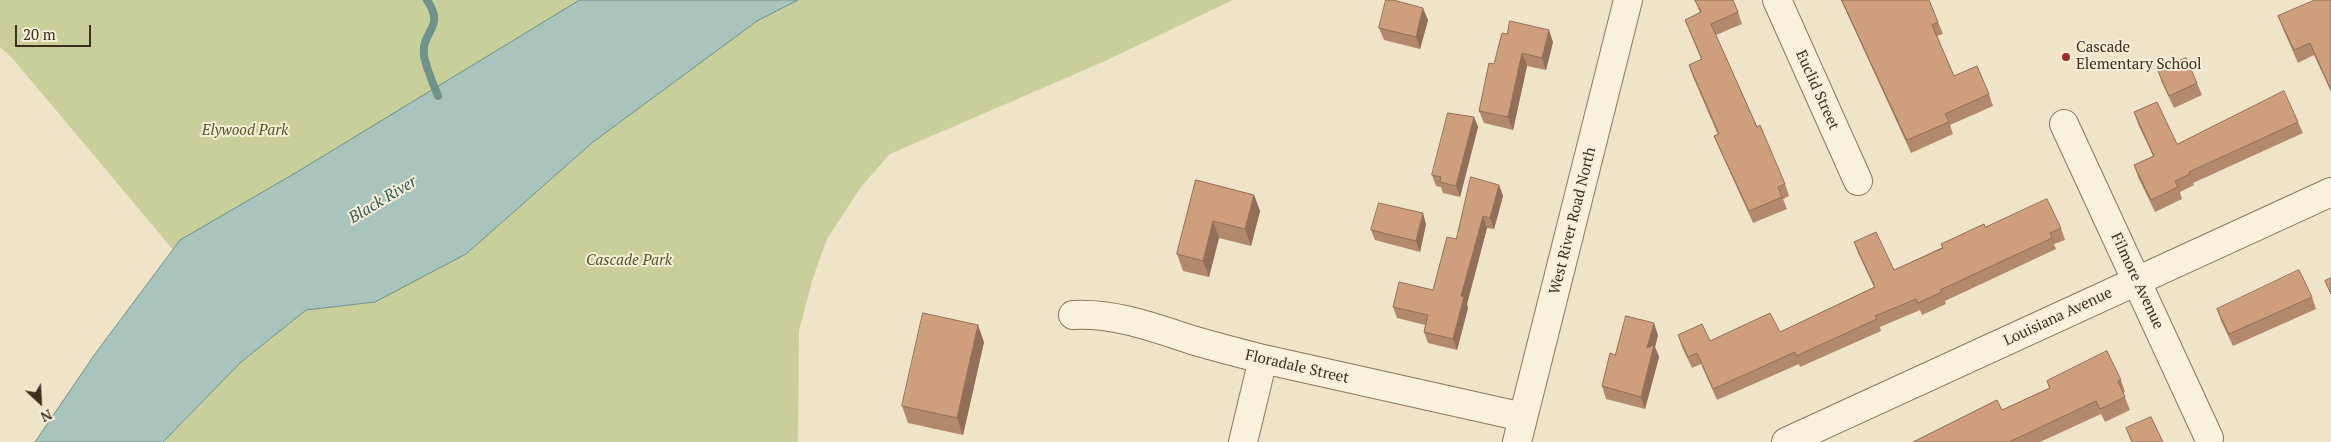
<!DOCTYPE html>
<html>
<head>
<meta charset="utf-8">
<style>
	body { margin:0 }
	#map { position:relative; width:2331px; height:442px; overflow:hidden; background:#f0e4c8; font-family:"PT Serif",serif }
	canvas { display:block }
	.north { position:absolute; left:15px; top:377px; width:50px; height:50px; -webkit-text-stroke:4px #f7eed8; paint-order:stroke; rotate:155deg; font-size:14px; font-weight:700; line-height:20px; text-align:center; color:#3d2e20 }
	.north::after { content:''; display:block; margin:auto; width:18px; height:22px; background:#3d2e20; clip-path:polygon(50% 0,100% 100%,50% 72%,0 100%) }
	.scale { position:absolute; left:15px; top:25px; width:76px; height:22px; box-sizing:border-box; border:2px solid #3d2e20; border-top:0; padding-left:6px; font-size:15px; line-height:18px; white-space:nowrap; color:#3d2e20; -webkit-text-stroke:4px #f7eed8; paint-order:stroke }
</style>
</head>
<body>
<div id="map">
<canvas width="2331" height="442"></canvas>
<div class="north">N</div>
<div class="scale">20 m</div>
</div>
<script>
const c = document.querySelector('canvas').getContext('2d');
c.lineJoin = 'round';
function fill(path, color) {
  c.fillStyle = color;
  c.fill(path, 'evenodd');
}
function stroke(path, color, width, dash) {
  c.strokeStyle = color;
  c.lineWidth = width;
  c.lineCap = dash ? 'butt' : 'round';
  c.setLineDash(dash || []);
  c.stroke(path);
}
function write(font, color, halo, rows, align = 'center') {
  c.font = font + ' "PT Serif",serif';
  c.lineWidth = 4;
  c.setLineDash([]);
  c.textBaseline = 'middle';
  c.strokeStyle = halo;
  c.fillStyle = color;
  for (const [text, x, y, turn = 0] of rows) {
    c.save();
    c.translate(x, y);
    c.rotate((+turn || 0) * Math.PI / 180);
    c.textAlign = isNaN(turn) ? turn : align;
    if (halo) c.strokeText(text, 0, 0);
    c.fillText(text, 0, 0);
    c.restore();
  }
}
const green = new Path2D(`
	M0,0H1233L1103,62L890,154L861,187L827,239L813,278L799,331L798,442H104L221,307L13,59L0,47Z`);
const water = new Path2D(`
	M580,0H798L757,21L593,142L466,254L375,302L306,310L241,362L163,442H35L95,354L180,240L297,172Z`);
const stream = new Path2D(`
	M427,0C446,29 421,30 424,55C425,66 434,85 438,96`);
const minor = new Path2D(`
	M1777,0L1858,181
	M2064,124L2209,438
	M1073,315C1115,313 1152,327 1192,340C1216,347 1239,353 1263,359L1523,417
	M1243,442L1263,359
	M1517,442L1628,0
	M1786,442L2331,192`);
const wall = new Path2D(`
	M1695,0L1738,12L1742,24L1716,35L1757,127L1785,184L1789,196L1783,199L1787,209L1753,223L1719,148L1714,136L1718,135L1693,77L1689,65L1701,59L1685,20L1700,13Z
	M1841,0H1929L1943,34L1937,36L1954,76L1989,94L1993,106L1950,125L1953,134L1911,153Z
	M2331,0V92L2314,55L2298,63L2283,29L2278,16Z
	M1428,20L1420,49L1384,40L1379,28Z
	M1553,42L1546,70L1527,66L1513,130L1484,123L1479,111L1494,64Z
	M2158,71L2197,83L2202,95L2174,108L2162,83Z
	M2134,112L2177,144L2298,122L2303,133L2193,183L2194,185L2180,192L2182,199L2155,212L2138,177L2134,165L2153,156L2138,124Z
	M1474,117L1478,127L1460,197L1443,193L1441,187L1436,186L1432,175Z
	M1196,180L1254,195L1260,211L1251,246L1219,238L1209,277L1183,271L1177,254Z
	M1499,185L1503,196L1494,229L1487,228L1467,304L1468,308L1457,350L1428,343L1424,332L1425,325L1397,318L1393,307L1433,290L1456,239Z
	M1426,224L1420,252L1375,240L1371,230Z
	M1985,227L2061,228L2065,240L2054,244L2056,249L1945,301L1946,304L1922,315L1920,310L1880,327L1881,331L1800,367L1799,364L1717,400L1701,364L1692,368L1682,347L1678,335L1710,341L1780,332L1874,287L1858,253L1854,242L1894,270Z
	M2312,297L2316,309L2233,346L2221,321L2217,309Z
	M1658,335L1655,347L1659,357L1645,409L1606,399L1602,386L1615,355Z
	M984,342L963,435L908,423L902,406Z
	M2121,380L2125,392L2123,393L2130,410L2105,422L2101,414L2040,442H1913L2002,410L2049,388L2047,381Z`);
const shadedWall = new Path2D(`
	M1423,8L1428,20L1420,49L1416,37Z
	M1549,30L1553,42L1546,70L1542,58Z
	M1522,53L1527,66L1513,130L1508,117Z
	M1474,117L1478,127L1460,197L1456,186Z
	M1499,185L1503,196L1494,229L1490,218Z
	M1254,195L1260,211L1251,246L1245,229Z
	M1423,213L1426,224L1420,252L1416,241Z
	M1483,216L1487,228L1467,304L1468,308L1457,350L1453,339L1461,296Z
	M1213,221L1219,238L1209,277L1203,261Z
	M1654,323L1658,335L1655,347L1659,357L1645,409L1641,397L1647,348Z
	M978,325L984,342L963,435L957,418Z`);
const building = new Path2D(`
	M1386,0H1393L1423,8L1416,37L1379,28Z
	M1695,0H1733L1738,12L1711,24L1757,127L1760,125L1785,184L1778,187L1782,197L1749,211L1714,136L1719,134L1689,65L1702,59L1685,20L1701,12Z
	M1842,0H1929L1938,22L1932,25L1954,76L1977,66L1989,94L1945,114L1949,122L1907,140Z
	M2315,0H2331V90L2310,43L2294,50L2278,16Z
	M1510,21L1549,30L1542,58L1522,53L1508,117L1479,111L1489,63L1494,64L1502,33L1507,34Z
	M2186,58L2197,83L2169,96L2158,71Z
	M2284,91L2298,122L2189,172L2190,174L2175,181L2178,187L2151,200L2134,165L2154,156L2134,112L2157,102L2177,144Z
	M1448,113L1474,117L1456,186L1440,182L1441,177L1432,175Z
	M1471,177L1499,185L1490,218L1483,216L1461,296L1464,297L1453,339L1424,332L1428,315L1393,307L1399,282L1433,290L1447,237L1456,239Z
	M1196,180L1254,195L1245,229L1213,221L1203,261L1177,254Z
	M2047,199L2061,228L2050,233L2052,238L1940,290L1942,292L1918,303L1916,299L1875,316L1877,319L1796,356L1795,352L1713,389L1697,353L1688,357L1678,335L1702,324L1710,341L1770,313L1780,332L1875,287L1854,242L1876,232L1894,270L1943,248L1941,244L1984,224L1985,227Z
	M1379,203L1423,213L1416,241L1371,230Z
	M2299,270L2312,297L2229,334L2217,309Z
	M2331,278V294L2325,281Z
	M923,313L978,325L957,418L902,406Z
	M1626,316L1654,323L1647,348L1654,345L1641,397L1602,386L1610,353L1615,355Z
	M2107,351L2121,380L2118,381L2125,397L2100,409L2096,401L2009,442H1913L1997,400L2002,410L2050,388L2047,381Z
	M2151,417L2163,442H2132L2126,428Z`);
const markers = [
	[2066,57,5,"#9e2a2b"]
];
const poiNames = [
	["Cascade",2076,48],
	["Elementary School",2076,65]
];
const streetNames = [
	["Euclid Street",1817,90,66],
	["West River Road North",1573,221,-76],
	["Filmore Avenue",2137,281,65],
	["Louisiana Avenue",2058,317,-25],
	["Floradale Street",1297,367,13]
];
const parkNames = [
	["Elywood Park",245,131],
	["Cascade Park",629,261]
];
const waterNames = [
	["Black River",383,200,-31]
];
fill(green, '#c9cf9b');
fill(water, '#a9c4bc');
stroke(water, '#6f938a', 1);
stroke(stream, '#6f938a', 8);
stroke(minor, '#8d765c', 30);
stroke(minor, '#faf1dc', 28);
fill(wall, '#b2896c');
fill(shadedWall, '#916f58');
fill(building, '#cf9f7d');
stroke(building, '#916f58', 1);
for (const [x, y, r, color] of markers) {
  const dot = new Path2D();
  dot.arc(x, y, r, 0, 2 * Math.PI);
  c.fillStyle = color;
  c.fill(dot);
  stroke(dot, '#f7eed8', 2);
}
write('15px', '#3d2e20', '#f7eed8', poiNames, 'left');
write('15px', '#3d2e20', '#f7eed8', streetNames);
write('italic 15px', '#4d5a26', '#f7eed8', parkNames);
write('italic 16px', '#2f5d5a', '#f7eed8', waterNames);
</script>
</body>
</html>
